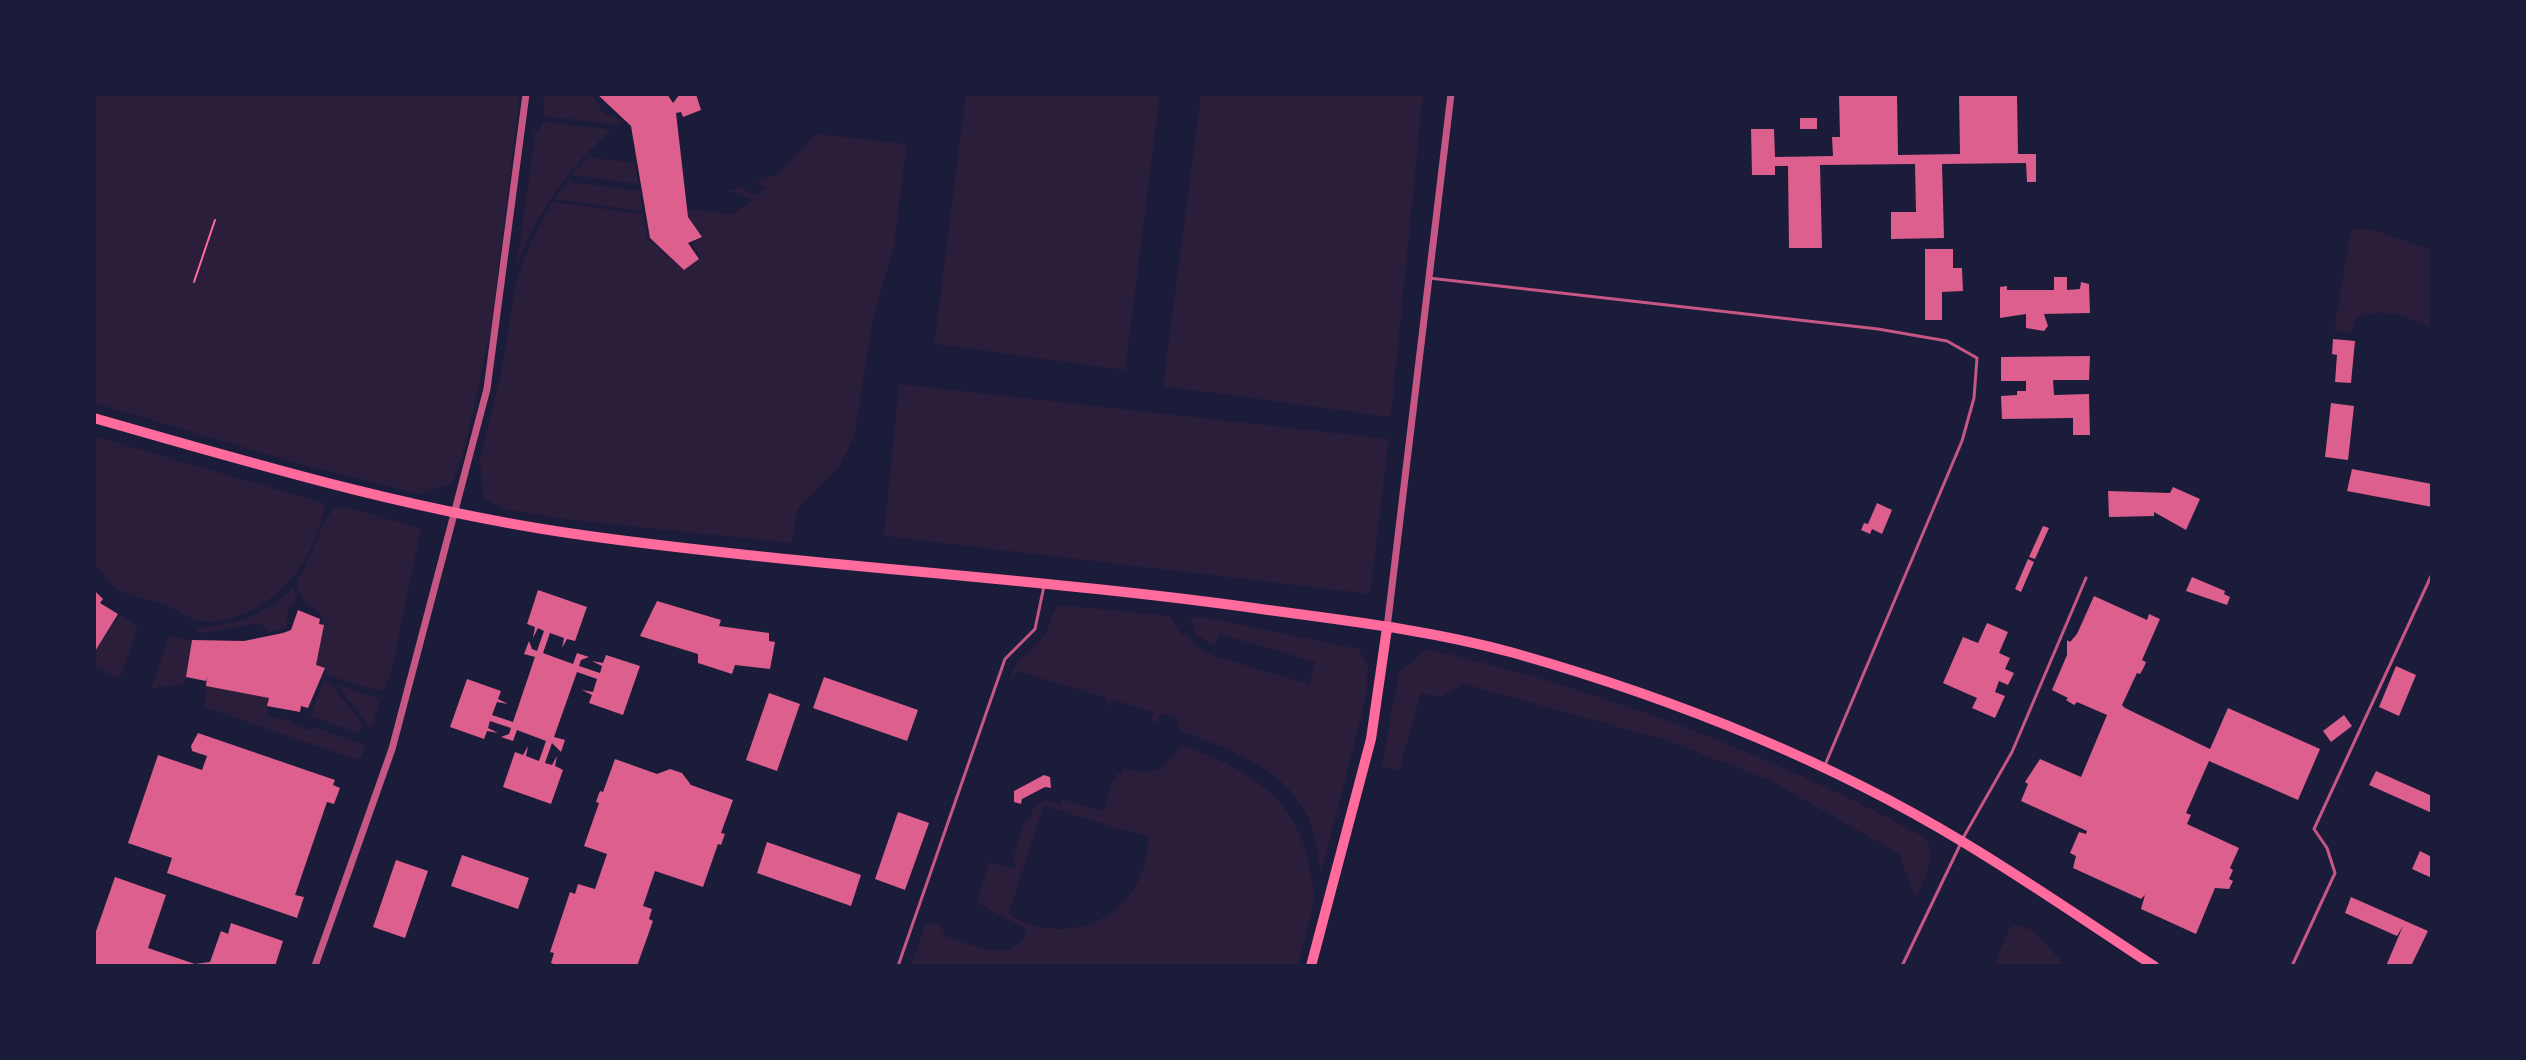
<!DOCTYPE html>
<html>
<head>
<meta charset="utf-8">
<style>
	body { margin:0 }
	#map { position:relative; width:2526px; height:1060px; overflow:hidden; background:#1b1b3a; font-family:Poppins,sans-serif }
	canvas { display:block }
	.frame { position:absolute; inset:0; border:96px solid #1b1b3a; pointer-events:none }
</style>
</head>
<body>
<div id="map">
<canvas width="2526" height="1060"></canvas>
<div class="frame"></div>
</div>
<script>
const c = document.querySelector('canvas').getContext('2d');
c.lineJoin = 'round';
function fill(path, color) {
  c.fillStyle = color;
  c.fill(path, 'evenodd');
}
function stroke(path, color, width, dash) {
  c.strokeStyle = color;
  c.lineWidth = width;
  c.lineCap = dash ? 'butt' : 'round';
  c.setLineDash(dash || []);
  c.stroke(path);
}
const green = new Path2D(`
	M94,94H520L491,329L466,444L453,483L419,494L300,464L94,403Z
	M543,94H593L603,113L624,121L618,125L544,116Z
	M966,94H1160L1125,370L934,344Z
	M1201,94H1423L1391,417L1163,386Z
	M543,122L612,130C567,168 536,214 516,269L535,136L532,132L538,131Z
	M816,134L907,144L894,247L874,314L854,438L839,467L798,509L791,543L572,520L503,509L483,498L480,460L503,364L515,287L530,244L552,202L643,214L648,239L684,270L700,258L692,244L701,237L690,221L687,209L732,214L754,200L728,191L743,187L747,192L760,195L765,186L756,185L762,179L777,175Z
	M591,154L593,158L635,163L638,184L572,175Z
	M570,178L571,182L639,191L643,211L554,199Z
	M2351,229H2370L2432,250V328C2407,317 2380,305 2355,319L2352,332L2334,331Z
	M899,384L1389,439L1370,594L884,536Z
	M94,436L324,503C325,517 316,536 310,550C293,587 246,627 201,621C190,620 176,609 163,604C125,591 119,600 94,561Z
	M347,507L421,529L391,674L383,692L326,675L327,670L316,665L323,615C308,607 299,599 296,581C314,559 317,527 334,508Z
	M293,588L297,600L289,607L286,628L269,632L259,623L198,634V628C235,626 267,614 293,588Z
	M1059,605L1170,616L1181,635L1185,633L1200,649L1214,656L1309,684L1315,662L1220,634L1214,646L1196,634L1190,618L1203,617L1359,649L1368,667L1366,697L1321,875C1318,857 1316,837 1309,820C1287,767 1225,748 1178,730V719L1161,714L1156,723L1151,720L1153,712L1113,700L1107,708V698L1017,671L1014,679H1010C1016,657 1033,652 1045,634C1052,624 1050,613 1059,605Z
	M120,615L138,626L120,678L94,667V651Z
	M169,636L192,640L185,683L151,689Z
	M1432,650C1609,692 1766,752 1926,838C1937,854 1924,882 1916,899L1898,853L1767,779L1665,740L1464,684L1440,697L1421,693L1399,771L1382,766L1399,671L1415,661L1420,652Z
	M324,680L330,682L362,724L359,733L310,716Z
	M337,685L380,699L371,728H370Z
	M206,686L269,698L266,716L293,721L292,724L312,731L314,727L366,745L361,758L358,760L204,707Z
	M1181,746C1245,765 1300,800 1310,870C1311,879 1316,891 1314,900C1311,922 1302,945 1297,966H911L926,923L941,926L945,936C972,944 1014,969 1027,929L977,903L989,862L1015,869L1016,863L1012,862L1025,820L1029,821L1033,807L1045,800L1061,804L1062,799L1104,811L1112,782L1117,781L1115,773L1121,774L1123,768C1156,779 1163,768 1181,746ZM1043,806L1148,837C1149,912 1071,953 1009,914Z
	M2018,925L2033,931L2066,966H1993L2011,926Z`);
const building = new Path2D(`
	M597,94H667L673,103L680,94H696L701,110L683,117L681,112L676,113L688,217L702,237L688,243L699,259L684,270L650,238L631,126Z
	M1839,94H1897L1898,155L1960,154L1959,94H2017L2018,154H2036V182H2027L2026,163L1942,164L1944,238L1891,239V212H1916L1915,164L1820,165L1822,248H1789L1788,166H1775V175H1752L1751,129H1774L1775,157L1833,156L1832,137H1840Z
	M1800,118H1817V129H1800Z
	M1925,249H1953V268H1962L1963,291L1942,292V320H1925Z
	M2054,277H2067V290L2080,289L2081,282L2089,284L2090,313L2044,314L2048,326L2044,331L2026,328V314L2000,318V287L2007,286V290H2054Z
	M2333,339L2355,341L2351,383L2335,382L2337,355L2332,354Z
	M2090,356L2089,380H2053L2054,395L2089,394L2090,435H2073V418L2002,419L2001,396L2017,395V391H2026V381H2001V357Z
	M2331,403L2354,406L2348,460L2325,457Z
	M2352,469L2432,484V507L2347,491Z
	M2173,487L2200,499L2186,530L2154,512V516L2109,517L2108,491L2170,493Z
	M1877,503L1892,510L1882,534L1872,529L1870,534L1861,530L1864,523L1868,524Z
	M2043,526L2049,528L2035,559L2029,557Z
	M2028,559L2034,562L2021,592L2015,589Z
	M2192,577L2225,591L2224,594L2230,597L2227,605L2186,591Z
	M94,590L103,599L100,603L118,614L94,653Z
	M538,590L587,607L575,641L567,639L562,648L564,638L550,633L543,653L573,664L577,653L589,657L581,660L579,666L600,673L602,666L592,661L603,663L606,655L640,666L623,715L589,703L592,695L582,690L593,692L597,679L577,672L554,737L565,740L561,752L552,743L545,763L552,765L557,756L555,766L563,770L551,804L503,787L515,752L523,755L528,746L526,756L539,761L546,741L517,730L513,741L501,737L509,734L511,728L490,721L488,728L498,733L487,731L484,739L450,727L467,679L501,691L498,699L508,704L497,702L492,715L513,722L535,657L524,654L529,641L532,649L537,651L544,631L538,628L533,638L535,627L527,624Z
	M2094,596L2147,620L2149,614L2160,619L2142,660L2146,662L2144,667L2140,674L2137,673L2122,705L2125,708L2210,749L2228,708L2320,749L2298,800L2209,761L2186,813L2191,815L2187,824L2239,848L2230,868L2233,870L2229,879L2233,881L2229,889L2215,888L2196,934L2141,909L2145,895L2141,899L2073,868L2076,856L2070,853L2079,832L2086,834L2087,831L2021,801L2028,784L2025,782L2040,759L2081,777L2107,715L2077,702L2074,705L2066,700L2068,698L2052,690L2067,655V640L2070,642L2077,634Z
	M657,601L721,620L719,626L769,633V641L775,642L770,669L735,665L732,674L698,663V654L640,636Z
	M298,610L320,619L319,624L324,625L316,665L325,668L308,708L301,706L300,712L267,706L269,698L206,686L207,677L206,681L186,677L192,640L244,641L283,633L291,630Z
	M1987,623L2008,632L1999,653L2010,658L2005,669L2014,673L2008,685L1999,681L1995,692L2005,696L1995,718L1972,708L1977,698L1943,683L1963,637L1978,643Z
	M2396,666L2416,675L2399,716L2379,707Z
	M824,677L918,710L907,741L813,708Z
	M769,693L800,704L777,771L746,760Z
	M2344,715L2352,726L2331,742L2323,731Z
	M198,733L335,780L333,785L340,788L334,804L327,802L295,895L304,897L297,918L167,873L172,858L128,843L158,755L202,770L207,756L192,751L191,746Z
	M615,759L657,774L670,769L682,773L691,785L733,800L721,833L725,834L721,845L718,844L703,887L655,871L643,906L652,909L649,919L653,921L637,966H558L551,963L554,953L550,952L570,892L575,894L578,884L595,889L607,854L584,846L599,803L596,802L598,796L600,791L603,792Z
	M2376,771L2432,796V813L2369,785Z
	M1044,775L1050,777L1051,788L1045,787L1022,799L1021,804L1014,802V791Z
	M898,812L929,823L905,890L875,879Z
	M767,842L861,875L851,906L757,873Z
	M2420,851L2432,857V878L2412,869Z
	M462,855L529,878L518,909L451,886Z
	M396,860L428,871L405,938L373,927Z
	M115,877L166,895L148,948L195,964L210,962L221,931L228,934L231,923L283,941L275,966H94V937Z
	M2351,897L2428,931L2411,966H2386L2403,926L2397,936L2345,913Z`);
const path = new Path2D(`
	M194,282L215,220`);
const service = new Path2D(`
	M1429,278L1878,329L1947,341L1977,358L1974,398L1962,441L1825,765
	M1963,838L2012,752L2086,578
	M898,966L1005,659L1035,629L1044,586
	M1902,966L1960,845
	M2292,966L2335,873L2327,848L2314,829L2432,574`);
const minor = new Path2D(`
	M1387,628L1451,94
	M315,966L392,749L487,389L526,94`);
const secondary = new Path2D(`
	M94,418C258,465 420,513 589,536C815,567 1043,578 1268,610C1350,621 1434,631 1514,653C1669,697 1824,758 1963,842C2028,881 2090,924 2154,966
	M1311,966L1371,739L1387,628`);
fill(green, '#2a1e3b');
fill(building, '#dd5f8e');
stroke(path, '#ff6b9d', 2);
stroke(service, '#c65784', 3);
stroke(minor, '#c65784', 7);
stroke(secondary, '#ff6b9d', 10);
</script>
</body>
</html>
